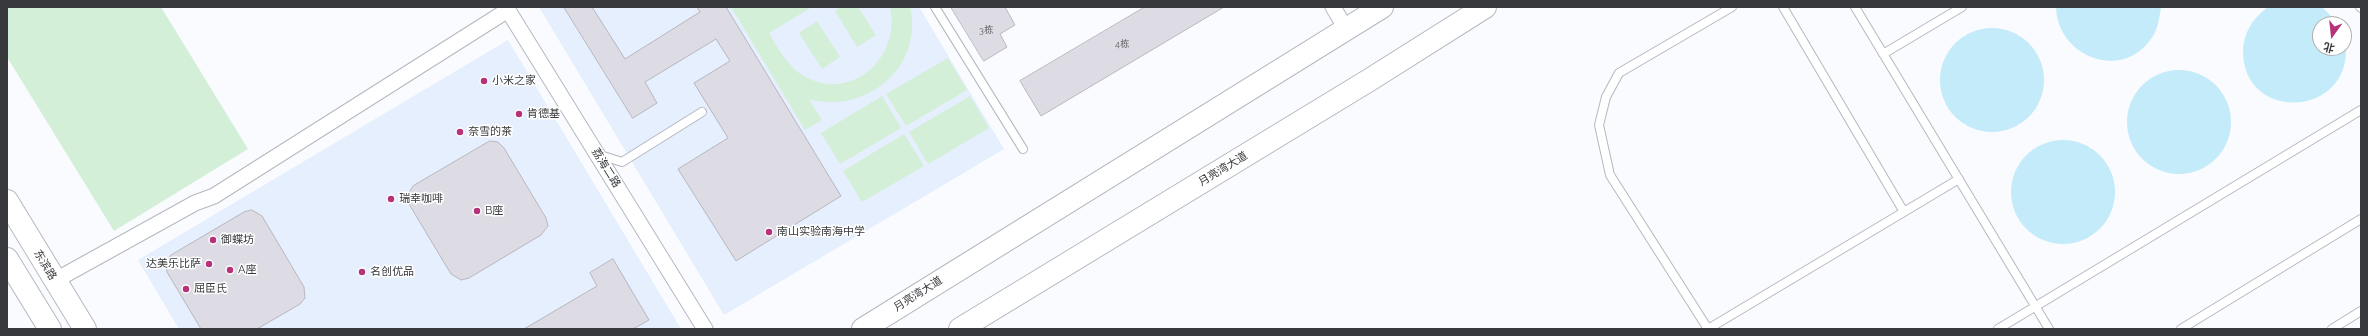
<!DOCTYPE html>
<html>
<head>
<meta charset="utf-8">
<style>
	body { margin:0 }
	#map { position:relative; width:2368px; height:336px; overflow:hidden; background:#f9fbfe; font-family:Raleway,"Noto Sans SC",sans-serif }
	canvas { display:block }
	.frame { position:absolute; inset:0; border:8px solid #37393c; pointer-events:none }
	.north { position:absolute; left:2312px; top:16px; width:40px; height:40px; box-sizing:border-box; background:#fff; border:1px solid #afb0b1; border-radius:50%; rotate:195deg; font-size:11px; font-weight:700; line-height:16px; text-align:center; color:#37393c }
	.north::after { content:''; display:block; margin:auto; width:14px; height:18px; background:#b73379; clip-path:polygon(50% 0,100% 100%,50% 72%,0 100%) }
</style>
</head>
<body>
<div id="map">
<canvas width="2368" height="336"></canvas>
<div class="frame"></div>
<div class="north">北</div>
</div>
<script>
const c = document.querySelector('canvas').getContext('2d');
c.lineJoin = 'round';
function fill(path, color) {
  c.fillStyle = color;
  c.fill(path, 'evenodd');
}
function stroke(path, color, width, dash) {
  c.strokeStyle = color;
  c.lineWidth = width;
  c.lineCap = dash ? 'butt' : 'round';
  c.setLineDash(dash || []);
  c.stroke(path);
}
function write(font, color, halo, rows, align = 'center') {
  c.font = font + ' Raleway,"Noto Sans SC",sans-serif';
  c.lineWidth = 3;
  c.setLineDash([]);
  c.textBaseline = 'middle';
  c.strokeStyle = halo;
  c.fillStyle = color;
  for (const [text, x, y, turn = 0] of rows) {
    c.save();
    c.translate(x, y);
    c.rotate((+turn || 0) * Math.PI / 180);
    c.textAlign = isNaN(turn) ? turn : align;
    if (halo) c.strokeText(text, 0, 0);
    c.fillText(text, 0, 0);
    c.restore();
  }
}
const built = new Path2D(`
	M539,7H919L1004,149L724,315Z
	M508,40L681,329H179L138,260Z`);
const green = new Path2D(`
	M7,7H161L248,149L114,231L7,57Z
	M731,7H812L769,33C777,46 785,62 798,72C845,107 902,61 890,7H910C924,67 866,115 809,99L822,120L805,130Z
	M841,7H858L876,35L857,47L835,11Z
	M817,21L840,57L822,69L799,33Z
	M948,58L967,90L906,126L886,94Z
	M882,96L901,128L840,164L821,133Z
	M970,96L989,128L928,164L909,132Z
	M904,134L924,166L862,202L843,171Z`);
const water = new Path2D(`
	M2056,7H2161C2159,19 2158,30 2151,39C2121,82 2057,56 2056,7Z
	M2268,7H2322L2339,24H2320V48H2344V33C2363,117 2244,127 2243,52C2243,33 2253,18 2268,7Z
	M1940 80a52 52 0 1 1 104 0a52 52 0 1 1-104 0Z
	M2127 122a52 52 0 1 1 104 0a52 52 0 1 1-104 0Z
	M2011 192a52 52 0 1 1 104 0a52 52 0 1 1-104 0Z`);
const building = new Path2D(`
	M564,7H592L625,59L700,12L697,7H726L841,196L736,261L678,169L728,138L694,83L730,61L716,39L645,82L657,103L633,118Z
	M951,7H1005L1015,25L1000,34L1007,47L984,61Z
	M1145,7H1224L1041,116L1020,81Z
	M490,141L498,142L504,148L546,218L548,226L541,235L469,278L461,280L451,274L409,204L407,196L413,186Z
	M252,210L262,216L304,287L305,298L300,304L257,329H201L167,272L166,261L171,255L244,212Z
	M613,259L649,320L633,329H524L597,286L590,273Z`);
const service = new Path2D(`
	M935,7L1023,149
	M1783,7L1904,212
	M1855,7L2049,329
	M2360,7L2361,8
	M1883,54L1962,7
	M597,154L622,162L702,112
	M1708,329L1610,175L1599,125L1606,97L1619,73L1732,7
	M1708,329L1959,179
	M1998,329L2361,110
	M2181,329L2361,219
	M2332,329L2361,311`);
const minor = new Path2D(`
	M506,7L705,329
	M1333,7L1346,29
	M54,281L195,203L214,196L508,10`);
const primary = new Path2D(`
	M7,201L85,329
	M7,259L50,329
	M863,329L1382,7
	M960,329L1371,79L1485,7`);
const markers = [
	[484,81,4,"#b73379"],
	[519,114,4,"#b73379"],
	[460,132,4,"#b73379"],
	[391,199,4,"#b73379"],
	[477,211,4,"#b73379"],
	[769,232,4,"#b73379"],
	[213,240,4,"#b73379"],
	[209,264,4,"#b73379"],
	[230,270,4,"#b73379"],
	[362,272,4,"#b73379"],
	[186,289,4,"#b73379"]
];
const numberNames = [
	["3栋",986,30],
	["4栋",1122,44]
];
const poiNames = [
	["小米之家",492,81],
	["肯德基",527,114],
	["奈雪的茶",468,132],
	["瑞幸咖啡",399,199],
	["B座",485,211],
	["南山实验南海中学",777,232],
	["御蝶坊",221,240],
	["达美乐比萨",201,264,"right"],
	["A座",238,270],
	["名创优品",370,272],
	["屈臣氏",194,289]
];
const streetNames = [
	["荔海二路",606,168,58],
	["月亮湾大道",1223,169,-31],
	["东滨路",45,265,59],
	["月亮湾大道",918,294,-32]
];
fill(built, '#e5effd');
fill(green, '#d4efd8');
fill(water, '#c4ebfa');
fill(building, '#dddce4');
stroke(building, '#b8b7bf', 1);
stroke(service, '#b4b8bf', 10);
stroke(minor, '#b4b8bf', 17);
stroke(primary, '#b4b8bf', 24);
stroke(service, '#fff', 8);
stroke(minor, '#fff', 15);
stroke(primary, '#fff', 22);
for (const [x, y, r, color] of markers) {
  const dot = new Path2D();
  dot.arc(x, y, r, 0, 2 * Math.PI);
  c.fillStyle = color;
  c.fill(dot);
  stroke(dot, '#fff', 1.5);
}
write('9px', '#606266', null, numberNames);
write('11px', '#37393c', '#fff', poiNames, 'left');
write('11px', '#37393c', '#fff', streetNames);
</script>
</body>
</html>
